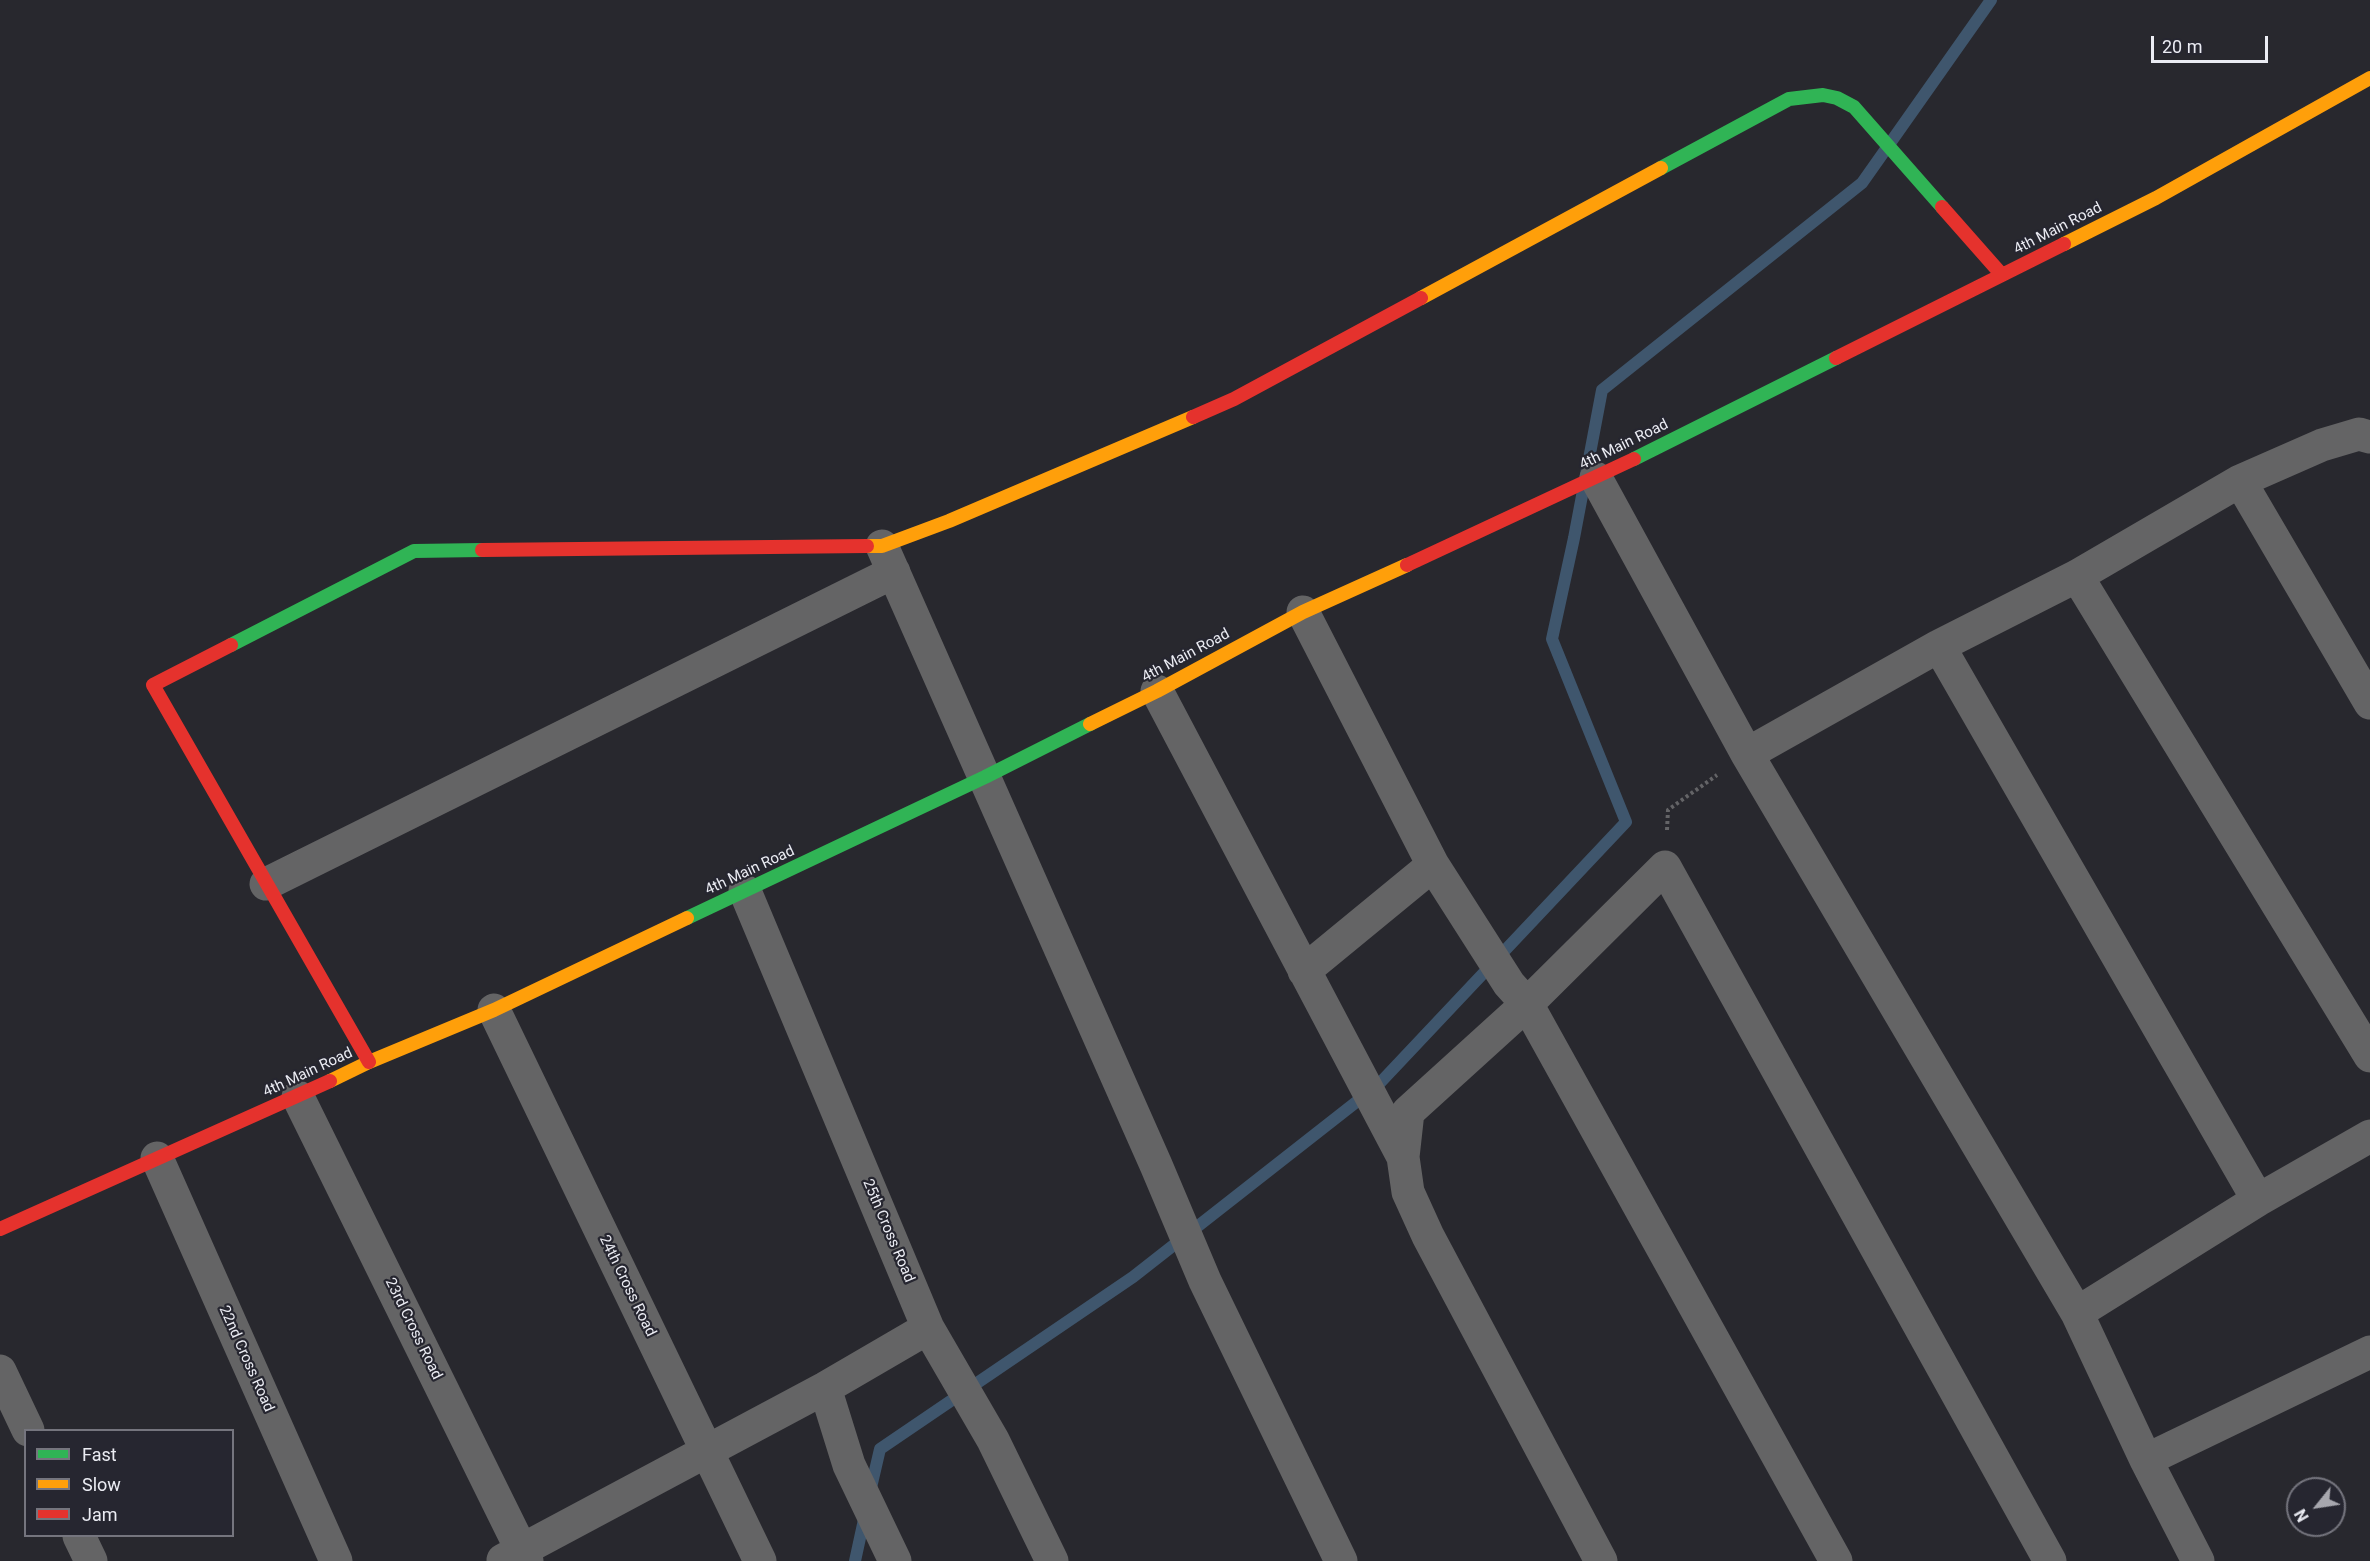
<!DOCTYPE html>
<html>
<head>
<meta charset="utf-8">
<style>
	body { margin:0 }
	#map { position:relative; width:2370px; height:1561px; overflow:hidden; background:#28282e; font-family:Roboto,sans-serif }
	canvas { display:block }
	.legend { position:absolute; left:24px; top:1429px; width:210px; height:108px; box-sizing:border-box; background:#262630; border:2px solid #75757e; margin:0; padding:8px 10px; list-style:none; font-size:18px; color:#ebecf3 }
	.legend li { display:flex; align-items:center; gap:12px; height:30px }
	.legend b { width:30px; border:2px solid #75757e }
	.north { position:absolute; left:2286px; top:1477px; width:60px; height:60px; box-sizing:border-box; background:#262630; border:2px solid #75757e; border-radius:50%; rotate:240deg; font-size:16px; font-weight:700; line-height:24px; text-align:center; color:#ebecf3 }
	.north::after { content:''; display:block; margin:auto; width:21px; height:27px; background:#a7a7ae; clip-path:polygon(50% 0,100% 100%,50% 72%,0 100%) }
	.scale { position:absolute; left:2151px; top:36px; width:117px; height:27px; box-sizing:border-box; border:3px solid #ebecf3; border-top:0; padding-left:8px; font-size:18px; line-height:21px; white-space:nowrap; color:#ebecf3; -webkit-text-stroke:4px #262630; paint-order:stroke }
</style>
</head>
<body>
<div id="map">
<canvas width="2370" height="1561"></canvas>
<ul class="legend">
<li><b style="height:8px;background:#30b455"></b>Fast</li>
<li><b style="height:8px;background:#ff9f0a"></b>Slow</li>
<li><b style="height:8px;background:#e5322d"></b>Jam</li>
</ul>
<div class="north">N</div>
<div class="scale">20 m</div>
</div>
<script>
const c = document.querySelector('canvas').getContext('2d');
c.lineJoin = 'round';
function stroke(path, color, width, dash) {
  c.strokeStyle = color;
  c.lineWidth = width;
  c.lineCap = dash ? 'butt' : 'round';
  c.setLineDash(dash || []);
  c.stroke(path);
}
function write(font, color, halo, rows, align = 'center') {
  c.font = font + ' Roboto,sans-serif';
  c.lineWidth = 4.5;
  c.setLineDash([]);
  c.textBaseline = 'middle';
  c.strokeStyle = halo;
  c.fillStyle = color;
  for (const [text, x, y, turn = 0] of rows) {
    c.save();
    c.translate(x, y);
    c.rotate((+turn || 0) * Math.PI / 180);
    c.textAlign = isNaN(turn) ? turn : align;
    if (halo) c.strokeText(text, 0, 0);
    c.fillText(text, 0, 0);
    c.restore();
  }
}
const stream = new Path2D(`
	M870,1492L880,1449L1133,1277L1378,1085L1626,822L1552,639L1574,538L1602,390L1862,183L1991,0
	M855,1561L865,1515`);
const path = new Path2D(`
	M1667,830L1668,810L1717,775`);
const street = new Path2D(`
	M1596,478L1747,754L2077,1313L2146,1460L2198,1561
	M2240,481L2370,703
	M882,546L1156,1165L1205,1281L1341,1561
	M2077,576L2370,1056
	M1303,612L1433,865L1509,984L1527,1004L1836,1561
	M1939,646L2258,1200
	M1157,691L1403,1157
	M1747,754L1939,646L2077,576L2240,481L2322,445L2359,434L2370,437
	M266,884L894,572
	M745,891L928,1328L993,1440L1052,1561
	M1304,971L1433,865
	M494,1010L760,1561
	M298,1097L527,1561
	M157,1158L336,1561
	M2077,1313L2258,1200L2370,1136
	M0,1371L28,1430
	M825,1388L849,1465L895,1561
	M2146,1460L2370,1352
	M79,1536L91,1561
	M503,1560L825,1388L928,1328
	M1601,1561L1428,1236L1408,1192L1403,1157L1408,1112L1527,1004L1665,867L2050,1561`);
const fast = new Path2D(`
	M1661,168L1789,99L1823,95L1837,98L1854,107L1942,207
	M1634,459L1836,358
	M231,645L414,551L482,550
	M687,918L985,777L1090,724`);
const slow = new Path2D(`
	M2064,244L2156,198L2370,78
	M1421,298L1661,168
	M867,546H882L949,521L1193,417
	M1090,724L1157,691L1303,612L1407,565
	M330,1081L369,1062L494,1010L687,918`);
const jam = new Path2D(`
	M1942,207L2002,275
	M1836,358L2064,244
	M1193,417L1234,399L1421,298
	M482,550L867,546
	M1407,565L1634,459
	M231,645L153,685L369,1062
	M0,1229L330,1081`);
const streetNames = [
	["4th Main Road",2058,229,-27],
	["4th Main Road",1624,445,-26],
	["4th Main Road",1186,656,-28],
	["4th Main Road",750,871,-25],
	["4th Main Road",308,1073,-25],
	["25th Cross Road",888,1231,67],
	["24th Cross Road",627,1286,64],
	["23rd Cross Road",413,1329,64],
	["22nd Cross Road",246,1359,66]
];
stroke(stream, '#3f566d', 12);
stroke(path, '#646467', 4, [3, 3]);
stroke(street, '#646465', 33);
stroke(fast, '#30b455', 14);
stroke(slow, '#ff9f0a', 14);
stroke(jam, '#e5322d', 14);
write('15px', '#ebecf3', '#262630', streetNames);
</script>
</body>
</html>
